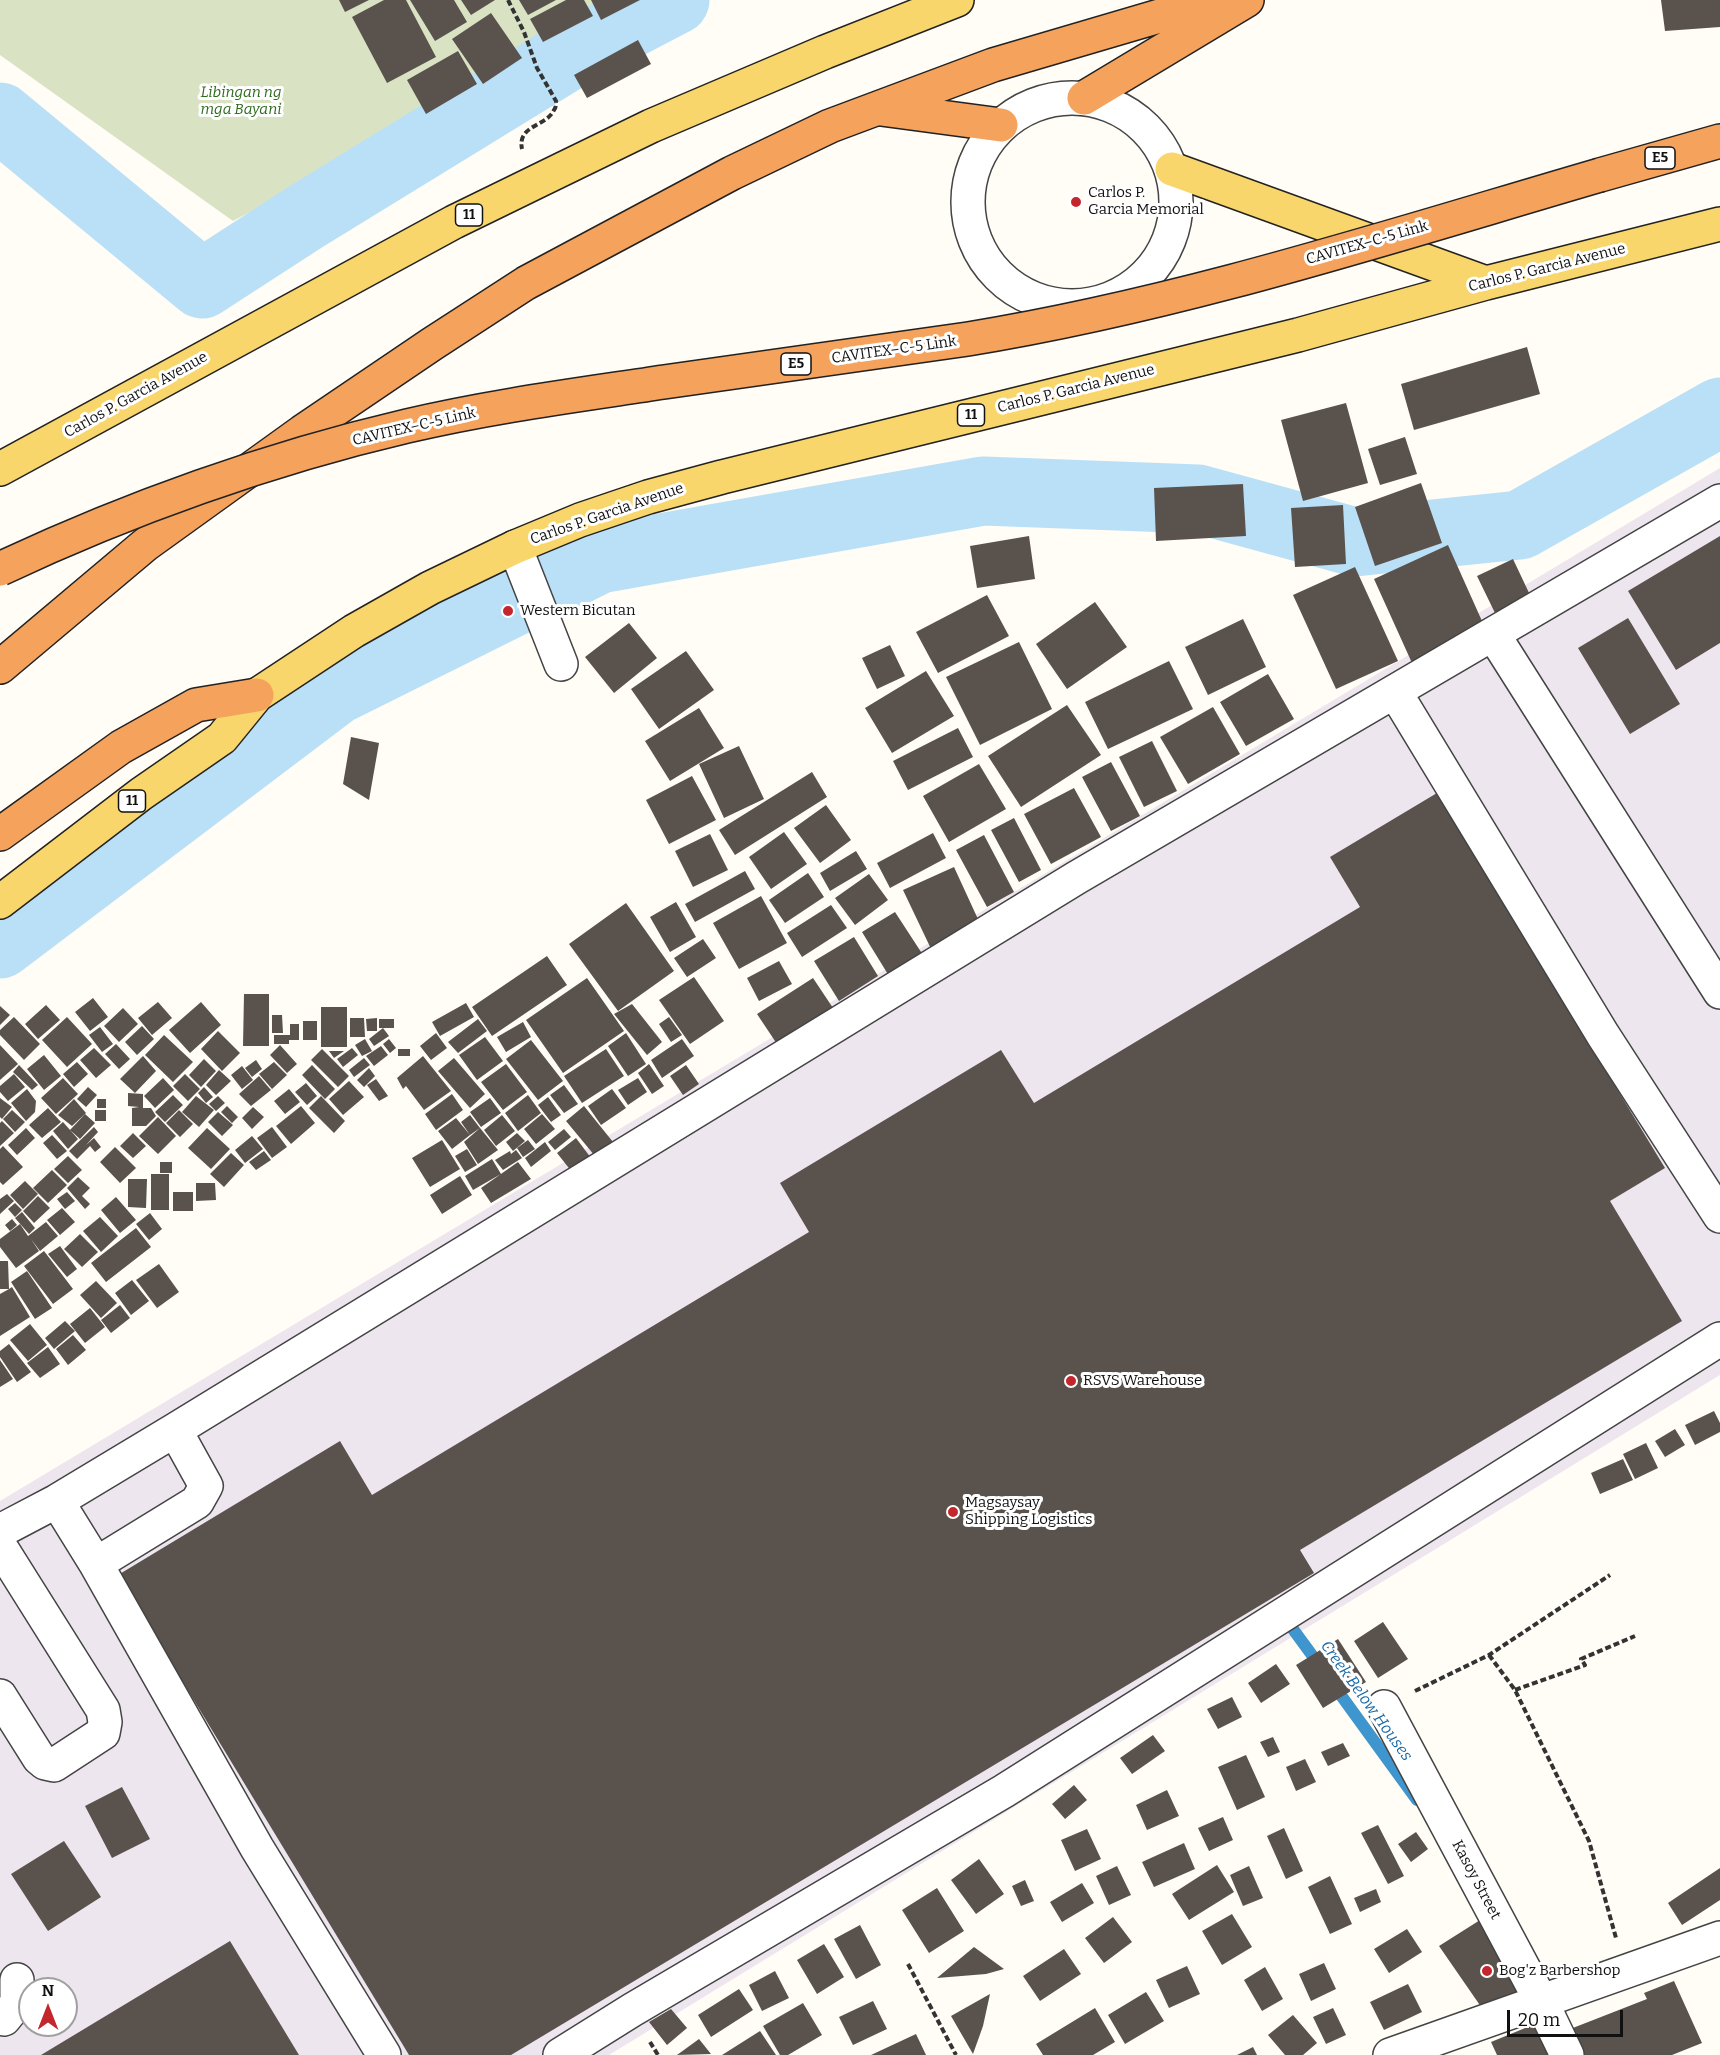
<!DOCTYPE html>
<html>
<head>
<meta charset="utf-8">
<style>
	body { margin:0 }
	#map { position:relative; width:1720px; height:2055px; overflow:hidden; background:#fffdf5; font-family:Bitter,serif }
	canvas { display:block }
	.north { position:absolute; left:18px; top:1977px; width:60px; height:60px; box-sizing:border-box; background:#fff; border:2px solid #a0a0a0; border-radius:50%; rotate:0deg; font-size:16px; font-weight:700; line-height:24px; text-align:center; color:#111 }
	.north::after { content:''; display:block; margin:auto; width:21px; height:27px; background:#c4262e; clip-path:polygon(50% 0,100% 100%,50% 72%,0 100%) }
	.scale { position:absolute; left:1507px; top:2010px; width:116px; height:27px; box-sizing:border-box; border:3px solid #111; border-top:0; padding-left:8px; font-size:18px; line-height:21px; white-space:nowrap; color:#111; -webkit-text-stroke:4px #fff; paint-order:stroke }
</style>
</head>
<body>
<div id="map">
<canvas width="1720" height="2055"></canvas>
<div class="north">N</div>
<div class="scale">20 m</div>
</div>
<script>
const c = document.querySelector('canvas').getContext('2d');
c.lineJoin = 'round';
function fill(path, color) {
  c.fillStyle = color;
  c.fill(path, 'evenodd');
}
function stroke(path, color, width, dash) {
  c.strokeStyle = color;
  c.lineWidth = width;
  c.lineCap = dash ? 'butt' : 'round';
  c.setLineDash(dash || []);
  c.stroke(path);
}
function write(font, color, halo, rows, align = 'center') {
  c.font = font + ' Bitter,serif';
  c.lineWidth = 6;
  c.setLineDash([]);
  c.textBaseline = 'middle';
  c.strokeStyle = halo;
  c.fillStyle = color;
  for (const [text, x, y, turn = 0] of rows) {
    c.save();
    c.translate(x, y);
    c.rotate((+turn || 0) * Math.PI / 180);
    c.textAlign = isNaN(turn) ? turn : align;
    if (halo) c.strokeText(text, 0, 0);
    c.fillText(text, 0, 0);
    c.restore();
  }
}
const industrial = new Path2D(`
	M1720,468V1375L609,2055H0V1501ZM30,1989H66V2025H30Z`);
const cemetery = new Path2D(`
	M0,0H655L233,221L0,55Z`);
const stream = new Path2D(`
	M1287,1621L1320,1666
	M1332,1683L1417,1800`);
const river = new Path2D(`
	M0,117L202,284L307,216L566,57L675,0
	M0,944L336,690L599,559L983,491L1198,499L1355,542L1520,525L1720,412`);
const building = new Path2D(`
	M339,0H369L345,12Z
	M384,0H406L436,57L387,83L352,17Z
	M410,0H454L467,22L435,41Z
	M461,0H495L471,15Z
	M519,0H556L528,15Z
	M566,0H584L593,16L543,42L530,19Z
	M591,0H640L601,20Z
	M1661,0H1720V27L1665,31Z
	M491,13L522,58L483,84L452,39Z
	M638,40L651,64L587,98L574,75Z
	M458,51L477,84L426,114L407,80Z
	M1527,347L1540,394L1414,430L1401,384Z
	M1346,403L1368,483L1303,501L1281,420Z
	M1405,437L1417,474L1380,485L1368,449Z
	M1421,483L1442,543L1375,566L1355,507Z
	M1243,484L1246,536L1156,541L1154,488Z
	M1343,505L1346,564L1295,567L1291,508Z
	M1029,536L1035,579L977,588L970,546Z
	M1720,536V643L1676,670L1628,591Z
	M1448,545L1486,630L1412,663L1374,579Z
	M1513,559L1530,595L1495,613L1477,576Z
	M1355,567L1398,661L1336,689L1293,595Z
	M987,595L1009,636L938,673L916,632Z
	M1095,602L1127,647L1067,689L1036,644Z
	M1628,618L1680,704L1630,734L1578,648Z
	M1243,619L1266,667L1208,695L1185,647Z
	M629,623L657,658L614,693L585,657Z
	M1019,642L1052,709L980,745L946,677Z
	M890,645L905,676L877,689L862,658Z
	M686,651L714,690L659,729L631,689Z
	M1169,661L1193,709L1108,749L1085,702Z
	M926,671L954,716L892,753L865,708Z
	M1268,674L1294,719L1246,746L1220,702Z
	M1067,705L1101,755L1021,807L988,756Z
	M1213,707L1240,754L1188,784L1160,737Z
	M699,708L724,748L670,781L645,741Z
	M958,728L973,757L908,790L893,761Z
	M351,737L379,743L369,800L343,784Z
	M1152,741L1177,791L1144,807L1119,757Z
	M739,746L764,799L724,818L699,764Z
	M1111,762L1140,816L1111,831L1082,777Z
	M979,764L1006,809L949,842L923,796Z
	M812,772L827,797L735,855L719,830Z
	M692,776L716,820L669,844L646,800Z
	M1074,788L1101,837L1051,864L1024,814Z
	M1437,793L1665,1168L1610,1201L1682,1321L1300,1550L1314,1573L511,2055H409L118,1575L340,1441L372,1495L809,1232L780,1183L1001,1050L1034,1103L1360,907L1330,857Z
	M826,805L851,840L820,863L794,828Z
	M1014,818L1041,870L1019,882L991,830Z
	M784,832L807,864L771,889L749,857Z
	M933,833L946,858L890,888L877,863Z
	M710,834L728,870L693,887L675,851Z
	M984,835L1014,892L987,907L956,850Z
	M856,851L867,869L830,891L820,873Z
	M954,867L983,930L933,953L903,890Z
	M745,871L755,889L695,922L685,904Z
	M808,873L824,897L785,923L769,900Z
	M869,874L888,900L855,925L835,898Z
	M761,896L787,943L739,969L713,923Z
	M676,902L696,937L670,952L650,917Z
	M626,903L674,971L618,1011L569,944Z
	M831,905L847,928L802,957L787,933Z
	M895,912L923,955L889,976L862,932Z
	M854,937L878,976L839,1001L814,961Z
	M703,939L716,958L687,977L674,958Z
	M547,956L567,985L492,1036L472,1007Z
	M779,961L792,984L759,1001L747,978Z
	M694,977L724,1021L690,1044L659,1000Z
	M587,978L624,1031L563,1073L526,1020Z
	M813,978L833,1008L777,1044L757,1014Z
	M244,994H269V1046H243Z
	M93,998L108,1017L90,1031L75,1012Z
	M158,1002L172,1018L152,1035L138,1018Z
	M201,1002L221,1025L190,1053L169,1030Z
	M466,1003L474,1017L440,1036L432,1022Z
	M632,1004L662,1042L647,1055L614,1014Z
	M46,1005L60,1020L38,1039L25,1024Z
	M0,1006L10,1015L0,1025Z
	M321,1007H347V1047H321Z
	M123,1008L138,1024L119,1042L104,1026Z
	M272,1015H282L283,1033H272Z
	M14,1017L40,1044L24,1060L0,1035V1030Z
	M67,1017L92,1044L67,1067L42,1040Z
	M669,1017L682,1035L671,1042L659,1024Z
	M350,1018H364L365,1037H350Z
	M377,1018V1031H367L366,1019Z
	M379,1019H394V1028H379Z
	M478,1019L487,1031L458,1053L448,1042Z
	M303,1021H317V1040H303Z
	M523,1022L531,1037L506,1052L497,1037Z
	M290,1024H299V1040H289V1044H274V1035H290Z
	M142,1026L154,1039L137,1055L125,1042Z
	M100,1027L113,1044L102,1052L89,1035Z
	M383,1028L389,1036L374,1046L369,1039Z
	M218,1031L240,1053L222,1071L201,1049Z
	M436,1033L447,1048L431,1060L420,1046Z
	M626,1033L646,1064L628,1076L608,1046Z
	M164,1035L193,1062L173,1082L145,1055Z
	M485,1037L503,1061L477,1080L459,1055Z
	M365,1039L372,1051L362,1056L355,1045Z
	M389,1039L396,1048L390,1053L383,1044Z
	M682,1039L694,1056L662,1078L651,1060Z
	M531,1040L563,1081L538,1100L506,1059Z
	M116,1044L130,1059L119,1069L105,1054Z
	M0,1045L18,1064L0,1080Z
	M280,1045L297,1064L287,1073L270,1055Z
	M381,1046L388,1055L374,1066L366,1056Z
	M94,1048L111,1065L96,1078L80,1060Z
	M352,1048L358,1055L343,1067L337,1059Z
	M322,1049L349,1076L338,1087L311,1060Z
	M398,1049H410V1056H398Z
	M606,1049L624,1076L582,1103L564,1076Z
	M329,1051H344L334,1058Z
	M44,1055L61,1076L44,1090L27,1069Z
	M143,1056L156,1071L135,1093L120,1079Z
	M423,1056L451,1091L424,1110L406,1086L403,1089L397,1078Z
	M364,1058L370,1065L354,1077L349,1070Z
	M454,1058L485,1094L470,1108L438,1071Z
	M204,1059L216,1071L201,1087L189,1075Z
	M256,1060L262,1069L252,1077L245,1068Z
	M77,1062L88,1074L74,1087L63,1074Z
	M274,1062L287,1075L272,1089L259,1074Z
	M506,1064L527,1092L503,1110L481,1082Z
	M649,1064L664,1086L652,1094L638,1073Z
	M19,1065L38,1085L32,1090L13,1072Z
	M312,1065L335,1089L325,1099L302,1075Z
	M686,1065L699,1084L683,1095L670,1076Z
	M242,1066L253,1080L242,1089L231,1075Z
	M369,1068L375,1076L364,1087L357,1080Z
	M219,1070L231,1081L216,1095L206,1085Z
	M14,1074L25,1087L8,1101L0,1092V1086Z
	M185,1074L200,1089L188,1101L173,1086Z
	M259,1076L271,1090L251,1106L239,1094Z
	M63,1078L78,1094L56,1114L41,1098Z
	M163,1078L174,1090L155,1108L144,1096Z
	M638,1078L647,1092L628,1105L618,1090Z
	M376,1079L388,1096L379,1101L367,1085Z
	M349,1081L364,1097L343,1115L329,1099Z
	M306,1083L317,1096L307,1105L295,1092Z
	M564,1085L578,1104L564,1113L550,1095Z
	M88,1087L97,1095L86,1107L77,1099Z
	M204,1087L213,1097L206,1103L198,1093Z
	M27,1089L36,1101L35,1112L26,1121L11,1103Z
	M289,1089L300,1102L285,1114L274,1101Z
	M612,1089L626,1108L601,1125L588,1106Z
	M128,1093L143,1094V1108H151L156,1116L146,1126H132V1108L139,1107L128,1106Z
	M452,1094L463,1110L436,1130L425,1114Z
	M173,1095L183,1105L165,1122L155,1112Z
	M528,1095L541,1113L518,1131L505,1113Z
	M196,1096L214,1110L199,1127L182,1112Z
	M218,1096L225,1103L216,1111L209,1104Z
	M321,1096L345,1121L334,1133L309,1108Z
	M548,1097L561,1115L551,1122L538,1105Z
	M0,1098L12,1107L2,1119L0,1117Z
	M490,1098L501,1113L481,1127L470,1112Z
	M74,1099L86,1113L72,1126L58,1115Z
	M97,1099H106V1108H97Z
	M227,1106L238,1117L232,1123L221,1112Z
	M301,1106L315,1123L291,1144L276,1126Z
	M584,1106L613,1142L595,1156L566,1121Z
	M253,1107L264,1117L252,1129L242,1118Z
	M48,1108L61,1122L42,1138L29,1125Z
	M12,1110L25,1122L15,1132L3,1119Z
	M95,1110H106V1121H95Z
	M179,1110L193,1124L180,1137L166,1123Z
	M218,1112L233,1125L222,1136L208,1122Z
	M85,1114L95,1123L80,1139L70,1130Z
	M542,1114L555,1129L536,1144L524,1129Z
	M470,1115L480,1128L470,1135L461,1122Z
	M502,1115L515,1131L496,1146L484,1130Z
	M158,1117L176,1136L158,1154L139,1136Z
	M456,1118L470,1135L452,1149L438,1131Z
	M2,1121L14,1133L0,1146V1123Z
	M63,1122L78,1139L68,1149L53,1131Z
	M94,1127L98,1132L86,1145L94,1138L101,1147L95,1152L90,1146L77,1159L69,1151Z
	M272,1127L287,1147L272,1158L257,1138Z
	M26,1128L35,1138L17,1155L8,1145Z
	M207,1128L230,1149L211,1169L188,1148Z
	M480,1128L498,1150L478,1164L464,1142Z
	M564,1129L571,1137L555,1150L548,1142Z
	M133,1133L146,1146L133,1158L120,1146Z
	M517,1133L525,1141L513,1151L506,1142Z
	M52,1135L67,1151L57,1159L43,1143Z
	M252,1136L263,1149L245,1163L235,1150Z
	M576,1138L591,1158L572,1172L557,1153Z
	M442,1140L460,1169L430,1187L412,1158Z
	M528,1140L535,1149L523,1157L517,1148Z
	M545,1142L551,1151L531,1167L525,1158Z
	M3,1146L23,1167L3,1185L0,1182V1149Z
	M115,1147L136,1168L120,1183L100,1162Z
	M467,1149L477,1165L465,1172L455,1156Z
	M516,1150L522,1158L503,1170L495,1160L510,1151L511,1154Z
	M264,1151L271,1160L256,1170L249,1162Z
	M231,1153L244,1165L224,1187L210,1174Z
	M68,1156L82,1170L68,1183L54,1169Z
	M492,1159L501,1174L473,1190L465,1176Z
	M160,1162H172V1173H160Z
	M518,1162L531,1179L491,1203L481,1188Z
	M52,1170L67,1185L48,1203L33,1188Z
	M151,1174H169V1210H151Z
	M460,1176L472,1195L442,1214L430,1195Z
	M78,1177L90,1188L82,1196L90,1204L85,1209L67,1188Z
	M128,1179H147L146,1208L128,1207Z
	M25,1181L38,1194L23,1209L10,1195Z
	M196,1183H215L216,1200L196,1201Z
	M67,1192L75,1201L65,1209L57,1199Z
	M173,1192H193V1211H173Z
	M7,1194L14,1201L0,1214V1199Z
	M38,1196L50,1208L34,1223L23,1211Z
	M116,1197L136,1220L120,1233L101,1210Z
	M15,1203L22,1210L15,1217L8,1209Z
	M62,1208L75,1222L60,1235L47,1220Z
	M22,1212L35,1228L29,1234L15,1218Z
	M150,1213L162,1229L149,1240L136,1224Z
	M100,1217L118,1236L101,1252L83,1231Z
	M12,1219L17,1225L10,1231L5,1225Z
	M46,1222L58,1236L40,1251L31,1239L39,1251L16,1268L0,1247V1239L20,1224L28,1236Z
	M136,1228L151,1247L106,1282L91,1263Z
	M80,1234L98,1252L82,1267L64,1249Z
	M60,1246L77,1269L67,1277L48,1254Z
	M44,1251L73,1289L53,1304L24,1266Z
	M0,1261H8L9,1289L12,1287L30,1317L0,1336V1294L9,1289H0Z
	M159,1264L179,1292L157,1308L136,1280Z
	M27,1271L52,1308L35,1319L11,1282Z
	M132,1280L149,1301L131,1315L115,1293Z
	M96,1281L117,1303L101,1318L80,1295Z
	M120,1305L130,1318L111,1333L101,1320Z
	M90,1308L105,1327L85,1343L70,1324Z
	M65,1321L75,1331L54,1349L45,1338Z
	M30,1324L47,1345L28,1361L10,1340Z
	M73,1335L86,1350L68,1365L56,1349Z
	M9,1344L31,1372L17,1382L0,1357V1351Z
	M48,1347L60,1364L40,1378L27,1363Z
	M0,1360L13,1379L0,1387Z
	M1714,1411L1720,1423V1432L1695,1445L1685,1425Z
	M1675,1429L1685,1445L1665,1457L1655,1441Z
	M1646,1443L1658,1468L1635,1479L1623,1454Z
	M1623,1459L1633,1480L1600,1494L1591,1473Z
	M1383,1622L1408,1659L1378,1678L1354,1641Z
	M1338,1639L1366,1682L1323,1708L1296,1665Z
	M1276,1664L1290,1684L1261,1703L1248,1683Z
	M1232,1697L1242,1717L1218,1729L1207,1709Z
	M1153,1735L1165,1751L1132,1774L1120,1758Z
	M1273,1737L1280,1752L1268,1757L1260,1742Z
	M1343,1743L1350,1756L1328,1766L1321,1752Z
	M1246,1755L1265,1797L1237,1810L1218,1767Z
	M1305,1759L1316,1782L1296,1791L1286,1767Z
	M1074,1785L1087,1800L1065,1819L1052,1804Z
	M122,1787L150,1839L112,1858L85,1806Z
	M1167,1790L1179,1816L1147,1830L1136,1805Z
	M1223,1817L1233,1840L1209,1851L1198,1828Z
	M1378,1825L1404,1876L1388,1884L1361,1833Z
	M1284,1828L1303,1871L1286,1879L1267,1836Z
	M1087,1829L1101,1859L1075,1871L1061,1840Z
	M1416,1832L1428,1849L1411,1862L1398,1844Z
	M64,1841L101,1897L48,1931L11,1874Z
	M1184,1843L1195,1869L1154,1887L1142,1862Z
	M979,1859L1004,1894L976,1914L951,1880Z
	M1217,1865L1234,1892L1189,1920L1172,1894Z
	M1117,1866L1131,1895L1109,1905L1096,1876Z
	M1249,1866L1263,1898L1243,1906L1230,1875Z
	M1720,1868V1900L1682,1925L1668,1903Z
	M1330,1876L1352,1924L1330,1934L1308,1887Z
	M1025,1880L1034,1901L1021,1906L1012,1886Z
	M1082,1883L1094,1903L1062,1922L1050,1902Z
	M937,1888L964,1931L929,1953L902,1910Z
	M1376,1889L1381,1902L1360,1912L1354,1898Z
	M1232,1914L1252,1947L1222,1965L1202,1931Z
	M1488,1915L1532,1995L1486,2014L1439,1946Z
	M1113,1917L1132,1942L1104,1963L1085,1938Z
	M860,1925L881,1965L856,1979L834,1939Z
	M1407,1929L1422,1952L1389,1973L1374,1949Z
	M230,1941L299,2055H41Z
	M824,1944L844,1977L817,1994L797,1960Z
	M974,1947L1004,1969L986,1974L937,1978Z
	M1064,1949L1081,1974L1040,2001L1023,1976Z
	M1324,1963L1336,1989L1311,2001L1299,1974Z
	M1187,1966L1200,1994L1169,2008L1156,1980Z
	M1265,1967L1283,1999L1262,2011L1244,1980Z
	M775,1971L789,1998L762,2011L749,1985Z
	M1674,1981L1702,2043L1672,2055H1571L1560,2033L1647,1999L1644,1993Z
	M1408,1984L1422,2012L1384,2030L1370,2002Z
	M739,1989L753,2010L711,2037L698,2015Z
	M1146,1992L1164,2021L1125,2044L1108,2015Z
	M990,1994L983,2026L973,2054L951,2016Z
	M873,2001L887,2029L853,2045L839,2017Z
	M803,2003L822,2035L788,2055H780L763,2026Z
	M1095,2008L1115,2042L1093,2055H1043L1036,2044Z
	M1333,2008L1346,2035L1326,2044L1313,2017Z
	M671,2009L687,2028L667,2045L649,2022Z
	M1293,2015L1317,2043L1303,2055H1285L1268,2035Z
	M1535,2024L1549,2055H1497L1491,2042Z
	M760,2031L776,2055H722Z
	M916,2034L926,2055H871Z
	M699,2039L711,2054L677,2055Z
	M1253,2047L1257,2055H1237Z`);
const path = new Path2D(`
	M508,0L524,32L537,68L556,101C556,104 556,108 554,110C546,127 517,125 522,149
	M1489,1655L1515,1690L1589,1841L1616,1938
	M1515,1690L1585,1665L1581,1659L1635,1636
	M1415,1691L1489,1655L1610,1575
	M908,1964L956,2055
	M650,2042L658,2055`);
const minor = new Path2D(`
	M968 202a104 104 0 1 1 208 0a104 104 0 1 1-208 0Z
	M515,547L561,664
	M1493,634L1720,992
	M1395,692L1603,1035L1720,1216
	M57,1501L96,1564L257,1848L384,2055
	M0,1531L57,1501L175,1430L1076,878L1720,501
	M0,1546L103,1710L105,1722L103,1733L54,1765L45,1763L39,1758L0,1696
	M96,1564L197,1502L206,1486L175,1430
	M1384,1707L1541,2001L1567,2055
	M4,2019L17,2003V1980
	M560,2055L632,2010L1004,1791L1720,1339
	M1390,2055L1720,1938`);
const major = new Path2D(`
	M1172,169L1486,283
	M0,469L454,222L538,181L651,126L825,52L957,0
	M0,902L141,794L222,738L257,695L354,631L430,588L515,547L580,520L648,497L722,477L1298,335L1486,283L1720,224`);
const highway = new Path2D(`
	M1084,98L1247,0
	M881,109L1001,125
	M1600,175L1720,141
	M0,667L145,545L302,432L432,344L526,283L732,173L830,126L993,65L1214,0
	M0,834L121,747L196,705L257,695`);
const highwayBridge = new Path2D(`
	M0,569C127,509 270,458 407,426C492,406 578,395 664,382C765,368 866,353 968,339C1183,304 1391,236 1600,175`);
const markers = [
	[1076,202,6,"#c4262e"],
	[508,611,6,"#c4262e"],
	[1071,1381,6,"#c4262e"],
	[953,1512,6,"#c4262e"],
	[1487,1971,6,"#c4262e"]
];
const shields = [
	[1660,158,30],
	[469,215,27],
	[796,364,30],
	[971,415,27],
	[132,801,27]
];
const shieldNames = [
	["E5",1660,158],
	["11",469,215],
	["E5",796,364],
	["11",971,415],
	["11",132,801]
];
const parkNames = [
	["Libingan ng",241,93],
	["mga Bayani",241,110]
];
const poiNames = [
	["Carlos P.",1088,193],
	["Garcia Memorial",1088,210],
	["Western Bicutan",520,611],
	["RSVS Warehouse",1083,1381],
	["Magsaysay",965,1503],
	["Shipping Logistics",965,1520],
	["Bog'z Barbershop",1499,1971]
];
const streetNames = [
	["CAVITEX–C-5 Link",1367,243,-16],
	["Carlos P. Garcia Avenue",1547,268,-14],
	["CAVITEX–C-5 Link",894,350,-8],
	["Carlos P. Garcia Avenue",1076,389,-14],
	["Carlos P. Garcia Avenue",136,395,-29],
	["CAVITEX–C-5 Link",414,427,-13],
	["Carlos P. Garcia Avenue",607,514,-19],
	["Kasoy Street",1476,1880,62]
];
const waterNames = [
	["Creek Below Houses",1366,1701,54]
];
fill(industrial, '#eee6ef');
fill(cemetery, '#d9e3c4');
stroke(stream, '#3f96cf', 12);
stroke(river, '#b9e0f7', 69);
fill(building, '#5a524d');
stroke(minor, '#444', 36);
stroke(major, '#222', 36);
stroke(highway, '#222', 36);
stroke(path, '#333', 4, [6, 3]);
stroke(minor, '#fff', 33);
stroke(major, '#f9d66b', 33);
stroke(highway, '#f5a25d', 33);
stroke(highwayBridge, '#222', 36, []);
stroke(highwayBridge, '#f5a25d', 33);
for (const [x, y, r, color] of markers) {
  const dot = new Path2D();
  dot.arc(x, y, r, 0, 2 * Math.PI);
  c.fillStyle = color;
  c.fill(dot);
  stroke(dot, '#fff', 2);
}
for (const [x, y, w] of shields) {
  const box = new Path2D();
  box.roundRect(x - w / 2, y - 11, w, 22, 4.5);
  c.fillStyle = '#fff';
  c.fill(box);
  stroke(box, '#111', 1.5);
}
write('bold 14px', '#111', null, shieldNames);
write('italic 15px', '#2f6b1f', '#fff', parkNames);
write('15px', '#111', '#fff', poiNames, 'left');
write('15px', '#111', '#fff', streetNames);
write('italic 16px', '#1768a6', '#fff', waterNames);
</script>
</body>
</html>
